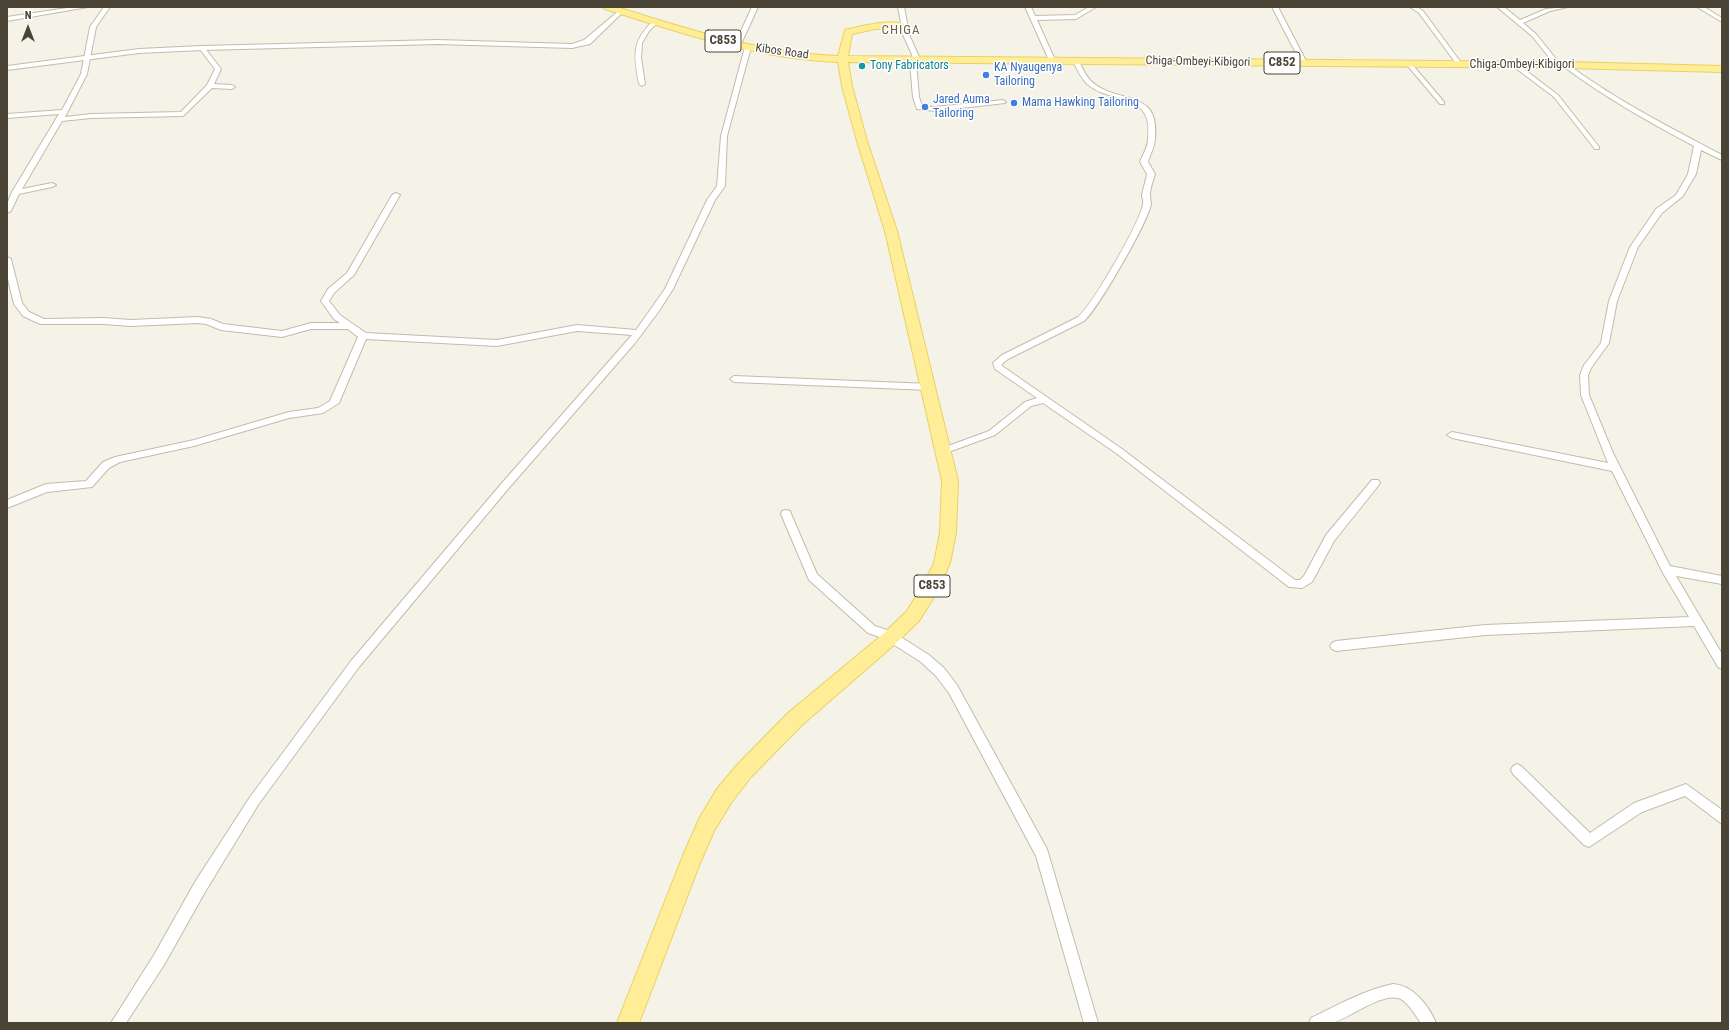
<!DOCTYPE html>
<html>
<head>
<meta charset="utf-8">
<style>
	body { margin:0 }
	#map { position:relative; width:1729px; height:1030px; overflow:hidden; background:#f5f3e8; font-family:"Roboto Condensed",sans-serif }
	canvas { display:block }
	.frame { position:absolute; inset:0; border:8px solid #494436; pointer-events:none }
	.north { position:absolute; left:8px; top:8px; width:40px; height:40px; -webkit-text-stroke:3px #fff; paint-order:stroke; rotate:0deg; font-size:11px; font-weight:700; line-height:16px; text-align:center; color:#494436 }
	.north::after { content:''; display:block; margin:auto; width:14px; height:18px; background:#494436; clip-path:polygon(50% 0,100% 100%,50% 72%,0 100%) }
</style>
</head>
<body>
<div id="map">
<canvas width="1729" height="1030"></canvas>
<div class="frame"></div>
<div class="north">N</div>
</div>
<script>
const c = document.querySelector('canvas').getContext('2d');
c.lineJoin = 'round';
function stroke(path, color, width, dash) {
  c.strokeStyle = color;
  c.lineWidth = width;
  c.lineCap = dash ? 'butt' : 'round';
  c.setLineDash(dash || []);
  c.stroke(path);
}
function fill(path, color) {
  c.fillStyle = color;
  c.fill(path, 'evenodd');
}
function write(font, color, halo, rows, align = 'center') {
  c.font = font + ' "Roboto Condensed",sans-serif';
  c.lineWidth = 3;
  c.setLineDash([]);
  c.textBaseline = 'middle';
  c.strokeStyle = halo;
  c.fillStyle = color;
  for (const [text, x, y, turn = 0] of rows) {
    c.save();
    c.translate(x, y);
    c.rotate((+turn || 0) * Math.PI / 180);
    c.textAlign = isNaN(turn) ? turn : align;
    if (halo) c.strokeText(text, 0, 0);
    c.fillText(text, 0, 0);
    c.restore();
  }
}
const minor = new Path2D(`
	M74,7H88L7,21V17Z
	M104,7H110L96,27L87,74L65,117L91,114L181,112L207,85L215,69L199,48L202,46L204,47L221,69L214,84L232,85L235,87L232,89L212,88L183,116L91,118L62,121L22,189L52,183L56,185L52,187L19,194L11,211L7,213V204L12,192L59,114L7,118V114L62,110L81,74L90,27Z
	M752,7H758L741,44L736,45L735,44Z
	M898,7H904L907,23L905,26L920,59L916,63L919,97L922,106L935,107L1003,100L1006,102L1005,103L935,111L917,109L913,97L910,63L914,59L899,26L901,23Z
	M1025,7H1031L1035,16L1075,15L1089,7H1096L1076,19L1037,20L1055,60L1052,62L1049,60Z
	M1272,7H1278L1307,63L1306,64L1301,63Z
	M1410,7H1417L1423,11L1462,64V66H1458L1419,13Z
	M1497,7H1504L1520,20L1546,9L1568,7L1550,11L1523,23L1536,34L1560,64V66H1556L1532,36Z
	M1697,7H1704L1722,18V22Z
	M653,21L658,22L649,31L642,43L641,58L645,84L642,86L639,84C634,56 631,42 653,21Z
	M748,45L751,47L727,136L725,186L715,200L673,289L659,311L635,343L508,489L359,667L258,805L205,892L164,965L126,1023H111L154,955L195,882L250,797L351,661L502,483L632,335L577,331L497,346L366,339L339,403L323,413L289,418L194,446L120,462L109,468L92,487L47,492L7,508V500L46,484L86,481L103,462L115,457L194,440L289,412L318,408L330,401L358,337L348,329H311L282,337L221,330L206,324L198,323L131,326L103,324H40L23,316L14,304L7,275V257L11,259L22,303L29,312L44,319L103,318L131,320L198,317L211,319L223,324L282,331L311,323H340L334,319L321,301L328,289L347,273L392,195L396,193L400,195L354,275L334,293L329,301L340,315L366,333L497,340L577,325L636,330L665,289L707,200L717,186L721,136L745,47Z
	M1076,59L1078,60C1082,67 1085,75 1091,81C1116,105 1160,87 1155,138C1155,147 1150,154 1148,162L1155,174C1153,181 1150,188 1150,195C1150,198 1151,201 1151,204C1148,222 1098,309 1084,321L1008,359L1002,364V366L1122,449L1295,580H1300L1304,576L1326,535L1372,480H1378L1380,483L1378,486L1334,541L1312,582L1302,588L1289,587L1116,453L1043,403L1031,406L995,435L943,454L938,451L940,449L989,431L1025,402L1037,398L995,369L993,363L1002,355L1078,317C1092,306 1141,221 1143,204C1144,201 1142,198 1142,195C1143,188 1146,181 1147,174L1140,162C1143,154 1148,147 1148,139C1154,91 1112,105 1087,84C1081,78 1077,69 1073,61Z
	M1407,63H1411L1444,102V104H1440L1407,65Z
	M1513,64H1517L1558,95L1599,147V149H1595L1554,97L1513,66Z
	M1563,64H1567C1616,100 1669,127 1722,155V160L1701,150L1696,174L1683,196L1662,213L1638,247L1617,301L1609,343L1591,368L1588,375L1589,395L1613,453L1670,566L1722,576V584L1676,576L1722,654V669L1718,667L1694,626L1485,635L1336,651L1332,649L1330,646L1332,643L1336,641L1485,625L1689,617L1663,573L1612,471L1452,438L1447,435L1452,432L1608,463L1581,395L1580,375L1584,365L1601,343L1609,301L1630,247L1656,209L1676,195L1688,174L1694,146C1649,122 1604,97 1563,66Z
	M734,376L930,384L934,387L930,390L734,382L730,379Z
	M786,510L790,511L791,514L817,574L875,626L893,632L929,655L944,668L957,685L1047,849L1098,1023H1084L1036,856L949,693L936,676L921,662L885,639L868,633L809,580L781,514L782,511Z
	M1517,764L1521,766L1590,833L1634,803L1686,784L1722,810V824L1685,796L1642,812L1589,847L1584,845L1513,774L1511,770L1513,766Z
	M1393,984C1413,985 1429,1006 1436,1023H1421C1415,1015 1407,1000 1398,998C1380,993 1347,1020 1331,1023C1324,1024 1316,1023 1309,1023L1311,1018C1338,1005 1364,990 1393,984Z`);
const tertiary = new Path2D(`
	M621,9L624,11L623,12L590,44L572,48L438,44L202,50L139,53L7,70V66L139,49L202,46L438,40L572,44L584,40Z`);
const primary = new Path2D(`
	M603,7H617C690,30 761,53 838,56L845,30C857,27 898,17 907,26L905,28L875,29L852,34L848,56L1565,62L1722,66V72L1565,68L848,62L852,86L867,141L897,231L958,481L956,533L950,563L936,594L919,621L894,645L802,725L751,777L731,803L714,831L700,863L639,1023H617L684,853L700,817L717,789L737,765L788,713L882,635L907,611L923,585L934,563L940,533L942,481L885,231L857,141L842,86L838,62C757,59 681,33 605,9Z`);
const markers = [
	[862,66,4,"#0f9aa8"],
	[986,75,4,"#3f7fe0"],
	[1014,103,4,"#3f7fe0"],
	[925,107,4,"#3f7fe0"]
];
const farStreetnames = [
	["Kibos Road",782,52,8],
	["Chiga-Ombeyi-Kibigori",1198,62,1],
	["Chiga-Ombeyi-Kibigori",1522,65]
];
const farCulturenames = [
	["Tony Fabricators",870,66]
];
const farShopnames = [
	["KA Nyaugenya",994,68],
	["Tailoring",994,82],
	["Jared Auma",933,100],
	["Tailoring",933,114],
	["Mama Hawking Tailoring",1022,103]
];
const farQuarternames = [
	["CHIGA",901,31]
];
const shields = [
	[723,41,36],
	[1282,63,36],
	[932,586,36]
];
const shieldNames = [
	["C853",723,41],
	["C852",1282,63],
	["C853",932,586]
];
stroke(minor, '#c1bcaa', 2);
stroke(tertiary, '#c1bcaa', 2);
stroke(primary, '#e9d162', 2);
fill(minor, '#fff');
fill(tertiary, '#fff');
fill(primary, '#ffee97');
for (const [x, y, r, color] of markers) {
  const dot = new Path2D();
  dot.arc(x, y, r, 0, 2 * Math.PI);
  c.fillStyle = color;
  c.fill(dot);
  stroke(dot, '#fff', 1.5);
}
write('12px', '#494436', '#fff', farStreetnames);
write('12px', '#0d838f', '#fff', farCulturenames, 'left');
write('12px', '#366cbe', '#fff', farShopnames, 'left');
c.letterSpacing = '1px';
write('13px', '#6c634d', '#fff', farQuarternames);
c.letterSpacing = '0px';
for (const [x, y, w] of shields) {
  const box = new Path2D();
  box.roundRect(x - w / 2, y - 11, w, 22, 3);
  c.fillStyle = '#fff';
  c.fill(box);
  stroke(box, '#494436', 1);
}
write('bold 13px', '#494436', null, shieldNames);
</script>
</body>
</html>
